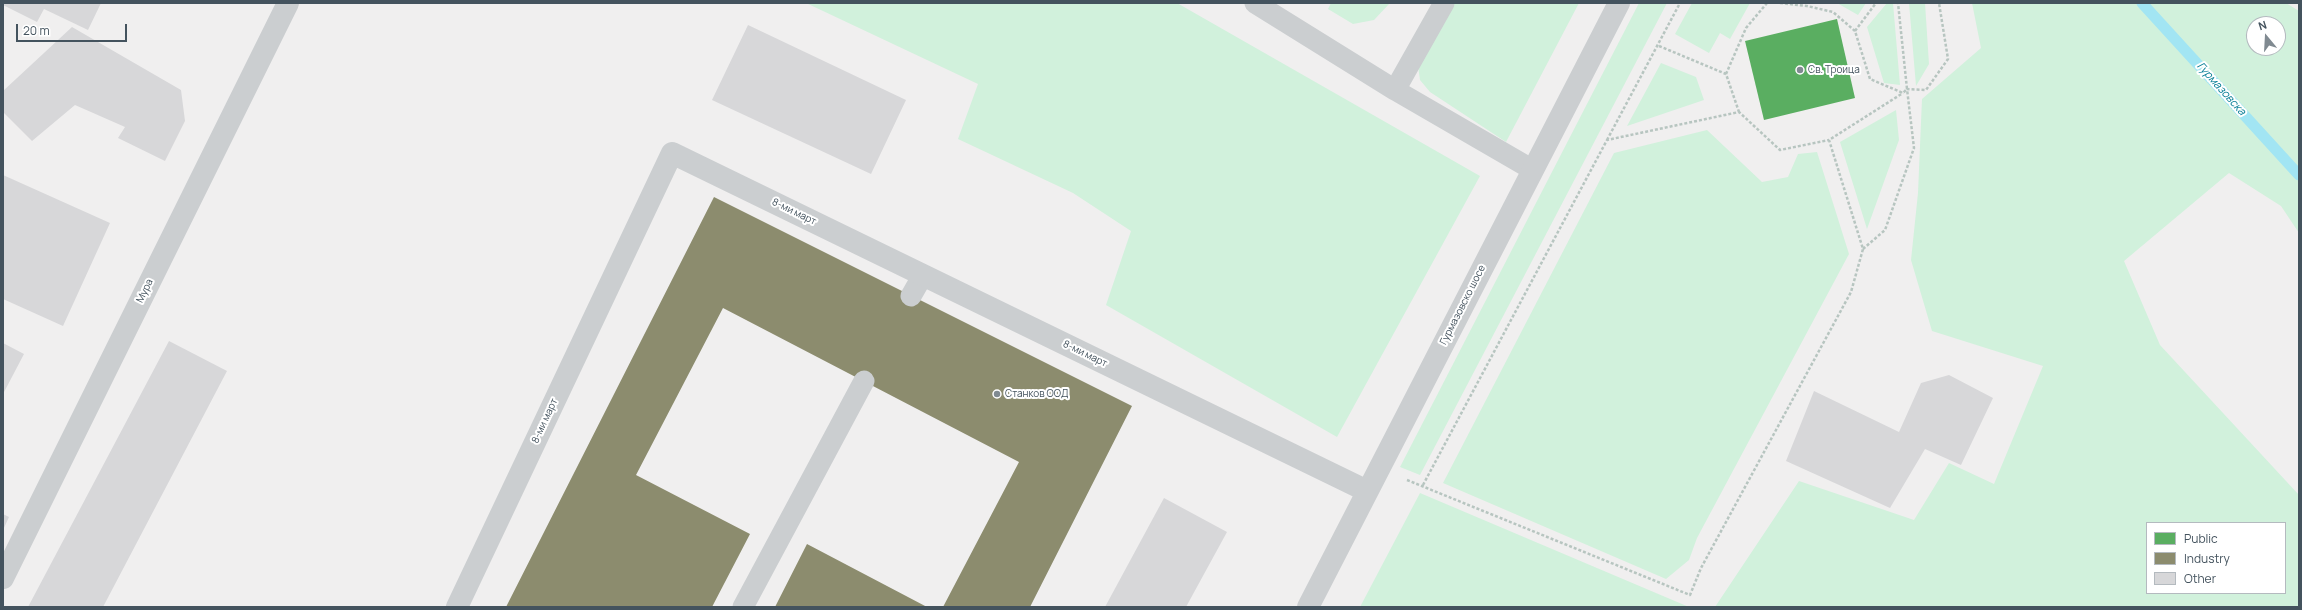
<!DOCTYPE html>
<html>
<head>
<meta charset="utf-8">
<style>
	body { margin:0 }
	#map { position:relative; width:2302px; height:610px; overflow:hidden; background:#f0efef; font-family:Manrope,sans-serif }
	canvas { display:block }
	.frame { position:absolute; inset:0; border:4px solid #44535e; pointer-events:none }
	.legend { position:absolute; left:2146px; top:522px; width:140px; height:72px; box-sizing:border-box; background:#fff; border:1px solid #b4babf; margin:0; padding:5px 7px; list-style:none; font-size:12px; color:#44535e }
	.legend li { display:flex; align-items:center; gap:8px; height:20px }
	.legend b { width:20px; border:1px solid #b4babf }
	.north { position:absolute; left:2246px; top:16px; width:40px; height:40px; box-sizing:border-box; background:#fff; border:1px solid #b4babf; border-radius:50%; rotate:342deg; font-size:11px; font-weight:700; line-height:16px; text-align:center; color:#44535e }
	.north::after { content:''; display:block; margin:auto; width:14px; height:18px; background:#808a91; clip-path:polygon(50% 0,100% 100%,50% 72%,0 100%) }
	.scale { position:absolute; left:16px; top:24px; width:111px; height:18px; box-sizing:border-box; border:2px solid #44535e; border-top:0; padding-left:5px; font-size:12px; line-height:14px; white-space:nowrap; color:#44535e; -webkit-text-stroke:3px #fff; paint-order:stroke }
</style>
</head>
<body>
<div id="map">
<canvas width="2302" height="610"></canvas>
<div class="frame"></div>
<ul class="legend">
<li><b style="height:11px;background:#5aae61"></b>Public</li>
<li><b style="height:11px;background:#8c8c6e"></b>Industry</li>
<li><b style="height:11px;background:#d7d7d9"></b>Other</li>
</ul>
<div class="north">N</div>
<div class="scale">20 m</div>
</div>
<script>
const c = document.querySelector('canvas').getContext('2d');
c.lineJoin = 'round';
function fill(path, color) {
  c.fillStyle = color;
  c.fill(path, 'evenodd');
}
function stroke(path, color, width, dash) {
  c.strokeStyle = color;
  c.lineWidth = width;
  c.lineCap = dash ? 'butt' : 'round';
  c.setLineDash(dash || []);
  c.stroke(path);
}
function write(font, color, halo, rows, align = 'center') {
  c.font = font + ' Manrope,sans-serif';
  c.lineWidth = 4;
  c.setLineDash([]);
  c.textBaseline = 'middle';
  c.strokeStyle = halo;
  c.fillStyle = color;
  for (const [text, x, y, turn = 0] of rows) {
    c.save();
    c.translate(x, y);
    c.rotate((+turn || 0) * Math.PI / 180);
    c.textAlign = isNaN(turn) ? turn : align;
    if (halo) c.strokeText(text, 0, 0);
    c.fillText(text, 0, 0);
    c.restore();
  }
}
const green = new Path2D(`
	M806,3H1177L1480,176L1337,437L1106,305L1131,231L1073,193L958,139L978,84Z
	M1331,3H1390L1374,20L1353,24L1328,9Z
	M1453,3H1579L1506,142L1430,92L1420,80L1418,66Z
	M1639,3H1667L1420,475L1400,467Z
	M1692,3H1750L1730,39L1720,33L1709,53L1675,34Z
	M1837,3H1866L1858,15Z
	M1887,3H1893L1900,85L1884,83L1867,27Z
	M1909,3H1925L1929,64L1916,86Z
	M1972,3H2286L2299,11V233L2281,206L2229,173L2124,261L2160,345L2299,495V607H1715L1799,481L1914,520L1949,463L1994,484L2043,366L1932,331L1911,260L1918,193L1922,99L1981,48ZM2254,24H2278V48H2254ZM2147,523H2285V593H2147Z
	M1661,63L1696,77L1704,100L1627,126Z
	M1896,110L1899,140L1867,229L1840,142Z
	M1707,130L1762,182L1788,177L1798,154L1817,152L1849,254L1697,538L1689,560L1666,579L1443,483L1614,153Z
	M1420,493L1689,607H1360Z`);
const public = new Path2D(`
	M1837,19L1855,98L1764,120L1745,41Z`);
const industry = new Path2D(`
	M714,197L1132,406L1030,607H943L1019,462L723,308L636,475L750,534L712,607H506Z
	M807,544L927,607H775Z`);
const stream = new Path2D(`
	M2142,3L2299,175`);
const building = new Path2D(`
	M3,3H101L88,30L44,9L37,22L3,5Z
	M748,25L906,100L871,174L712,100Z
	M72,27L181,90L185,121L165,161L118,138L125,127L75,105L32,141L3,112V91Z
	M3,175L110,223L63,326L3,299Z
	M169,341L227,371L103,607H28Z
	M3,343L24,354L3,394Z
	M1949,375L1993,398L1961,465L1925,449L1890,508L1786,461L1814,391L1899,432L1921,383Z
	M1164,498L1227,532L1186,607H1105Z
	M3,514L9,517L3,530Z`);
const path = new Path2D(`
	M1780,3L1807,6L1833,12L1855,31L1870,79L1903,93L1907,89L1898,3
	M1855,31L1876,3
	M1659,46L1726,74L1739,112
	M1726,74L1746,28L1767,3
	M1607,140L1680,3
	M1863,249L1885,230L1914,148L1907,89L1926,90L1948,59L1939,3
	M1407,480L1690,595L1701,568L1851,292L1863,249L1829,140L1903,93
	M1423,485L1607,140L1739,112L1780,150L1829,140`);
const service = new Path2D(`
	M1255,3L1395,90L1533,170
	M1395,90L1444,3
	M911,296L923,275
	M743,607L864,381`);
const minor = new Path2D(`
	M3,578L288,3
	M457,607L672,153L1367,491`);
const tertiary = new Path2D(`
	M1308,607L1619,3`);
const markers = [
	[1800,70,4,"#808a91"],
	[997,394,4,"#808a91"]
];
const poiNames = [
	["Св. Троица",1808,70],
	["Станков ООД",1005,394]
];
const streetNames = [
	["8-ми март",794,212,26],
	["Мура",145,291,-64],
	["Гурмазовско шосе",1463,305,-63],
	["8-ми март",1085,354,26],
	["8-ми март",545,421,-65]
];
const waterNames = [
	["Гурмазовска",2221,89,48]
];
fill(green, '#d1f1dc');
fill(public, '#5aae61');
fill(industry, '#8c8c6e');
stroke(stream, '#a2e5f3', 11);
fill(building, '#d7d7d9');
stroke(path, '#b7c5c0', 2.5, [3, 2]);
stroke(service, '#cbced0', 21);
stroke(minor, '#cbced0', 22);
stroke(tertiary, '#cbced0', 22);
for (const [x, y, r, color] of markers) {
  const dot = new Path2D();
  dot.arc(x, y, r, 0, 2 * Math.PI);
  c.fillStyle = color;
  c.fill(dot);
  stroke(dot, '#fff', 1.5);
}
write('10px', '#44535e', '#fff', poiNames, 'left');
write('10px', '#44535e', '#fff', streetNames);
write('italic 11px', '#037c94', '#fff', waterNames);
</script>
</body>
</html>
